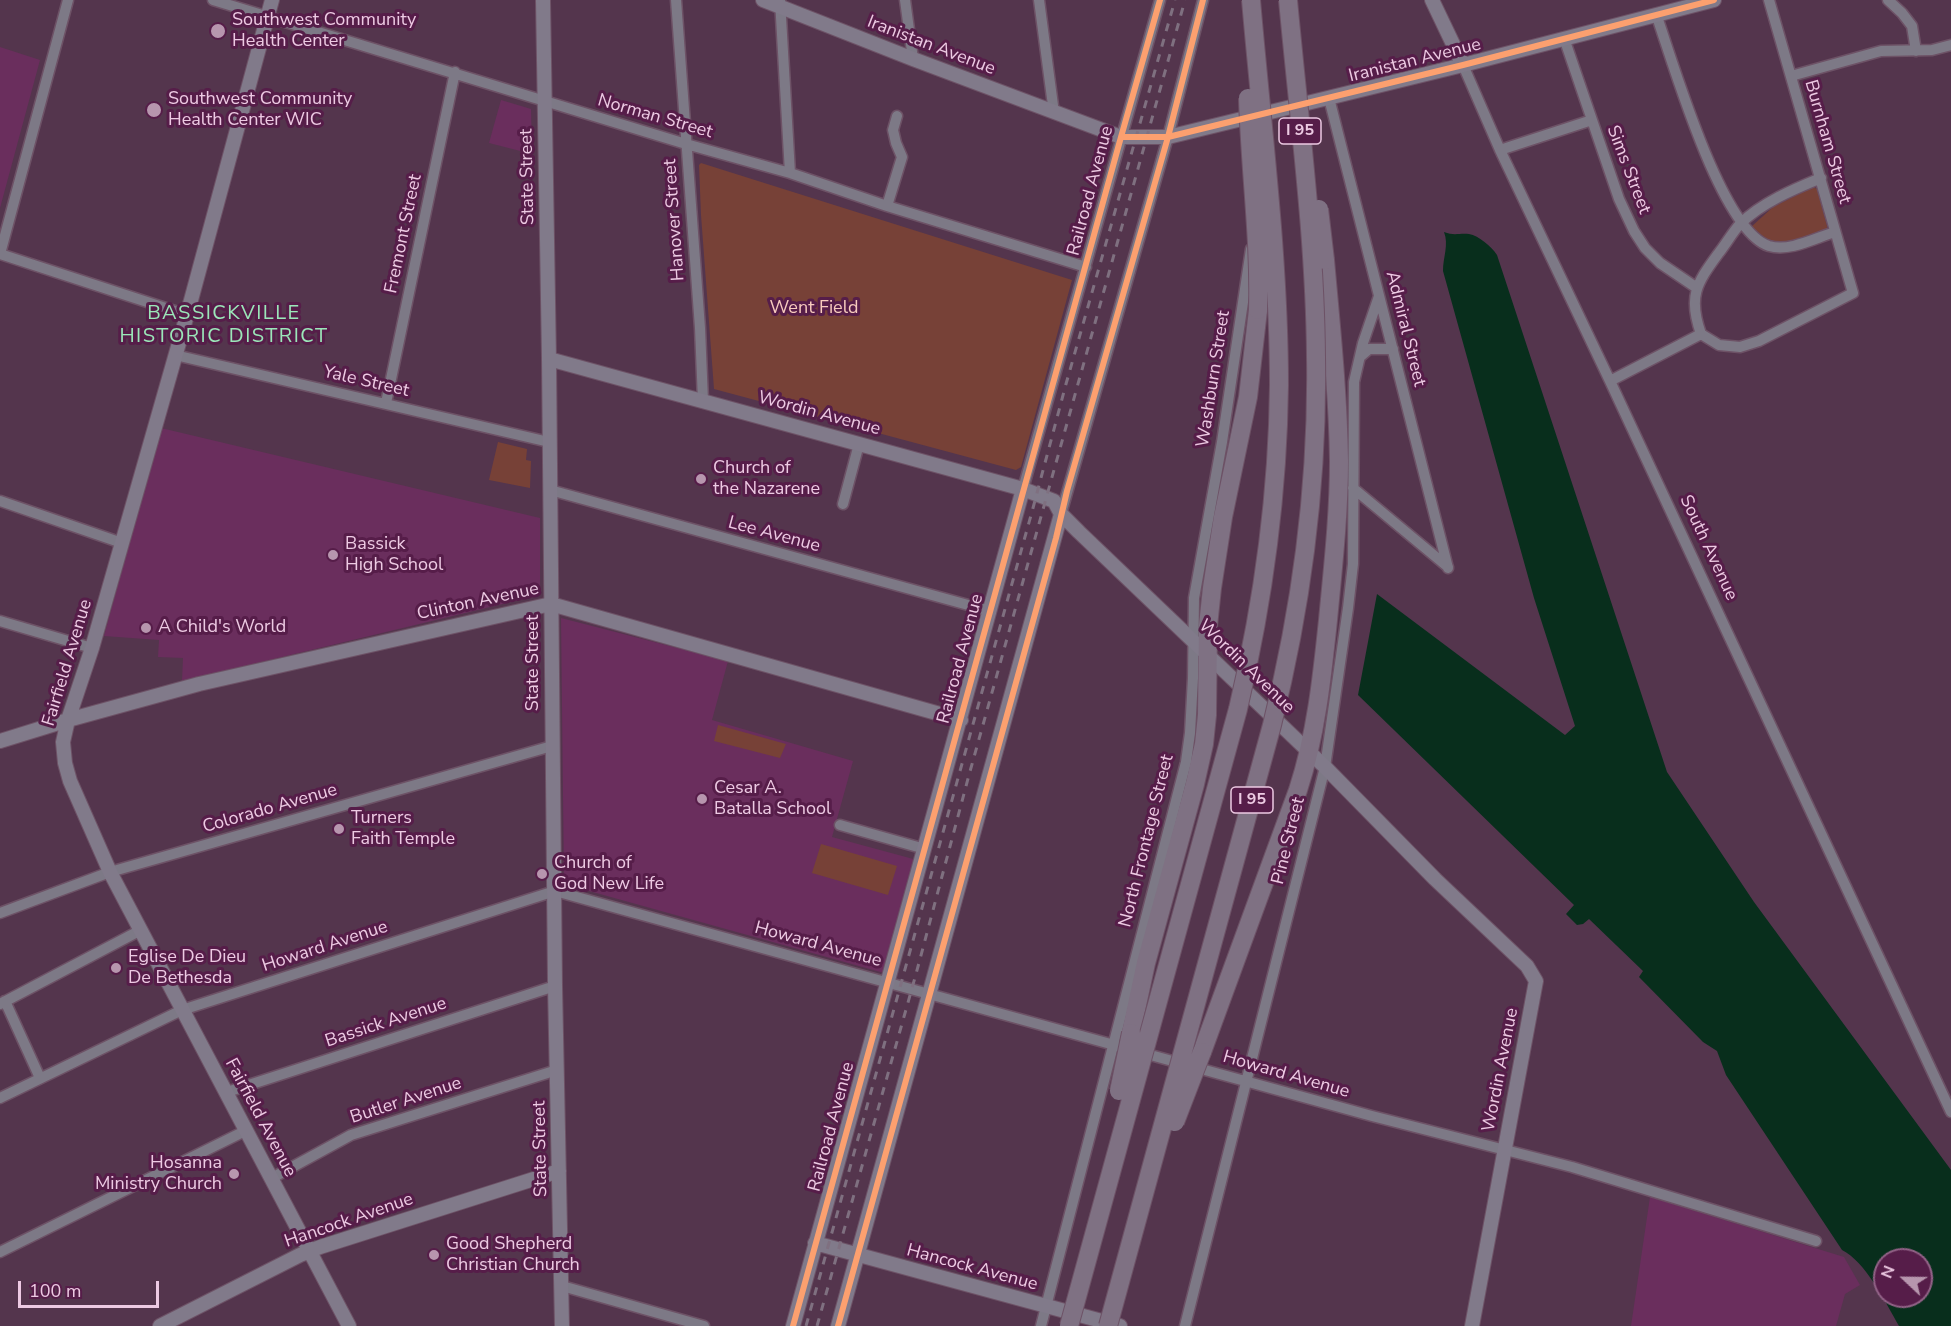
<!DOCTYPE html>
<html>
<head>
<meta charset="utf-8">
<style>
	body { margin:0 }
	#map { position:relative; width:1951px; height:1326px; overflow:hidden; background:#54354d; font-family:"Nunito Sans",sans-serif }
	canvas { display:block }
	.north { position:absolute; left:1873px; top:1248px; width:60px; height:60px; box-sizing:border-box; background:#561d49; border:2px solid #926287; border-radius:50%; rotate:292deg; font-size:16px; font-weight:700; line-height:24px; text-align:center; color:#edcae3 }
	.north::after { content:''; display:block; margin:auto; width:21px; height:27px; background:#b796ae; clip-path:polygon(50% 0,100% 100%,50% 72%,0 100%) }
	.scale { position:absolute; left:18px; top:1281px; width:141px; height:27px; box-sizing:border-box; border:3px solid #edcae3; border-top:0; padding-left:8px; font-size:18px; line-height:21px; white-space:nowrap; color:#edcae3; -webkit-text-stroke:4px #561d49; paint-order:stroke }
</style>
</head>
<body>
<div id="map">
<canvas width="1951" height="1326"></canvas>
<div class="north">N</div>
<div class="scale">100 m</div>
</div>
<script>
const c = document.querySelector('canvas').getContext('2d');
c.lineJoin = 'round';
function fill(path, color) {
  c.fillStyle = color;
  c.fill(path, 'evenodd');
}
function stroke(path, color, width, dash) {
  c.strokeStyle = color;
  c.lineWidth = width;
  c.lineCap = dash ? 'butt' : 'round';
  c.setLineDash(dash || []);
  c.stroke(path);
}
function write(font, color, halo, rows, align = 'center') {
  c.font = font + ' "Nunito Sans",sans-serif';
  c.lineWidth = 6;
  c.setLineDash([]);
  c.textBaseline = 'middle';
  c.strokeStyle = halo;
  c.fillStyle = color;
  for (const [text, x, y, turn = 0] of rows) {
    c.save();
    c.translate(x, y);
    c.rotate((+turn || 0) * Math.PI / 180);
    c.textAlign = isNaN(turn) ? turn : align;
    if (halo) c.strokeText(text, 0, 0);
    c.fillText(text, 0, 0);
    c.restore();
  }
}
const built = new Path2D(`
	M0,47L40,60L0,208Z
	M501,100L531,109L532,154L489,143Z
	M161,428L540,518V595L182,681L183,658L158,657L159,640L104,636Z
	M561,618L728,661L712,720L853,761L832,837L917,860L884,973L564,884Z
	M1650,1197L1844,1257L1860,1285L1845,1294L1836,1326H1631Z`);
const green = new Path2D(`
	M701,163L1072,280L1021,467L1016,470L714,389L701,215L699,165Z
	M1813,187L1817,189L1827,226V231L1783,244L1772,243L1751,227L1773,207Z
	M498,442L527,449L526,460L531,461L530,488L489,480Z
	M718,725L786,744L780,758L714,741Z
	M821,844L897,866L888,895L812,873Z`);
const water = new Path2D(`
	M1444,232C1454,236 1459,233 1469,234C1479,236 1491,246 1497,255L1667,772L1754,902L1951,1170V1326H1899C1886,1303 1865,1261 1842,1250L1726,1075L1717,1051L1703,1042L1639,977L1643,971L1589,919L1583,924L1577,925L1566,914L1574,905L1358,695L1377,594L1565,735L1575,726L1534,598L1443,271C1443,257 1449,245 1444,232ZM1885,1260H1921V1296H1885Z`);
const street = new Path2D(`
	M213,0L686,144L790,173L887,206L1086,267
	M676,0L700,328L703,401
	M780,0L790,173
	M905,0L913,59
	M1039,0L1054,113
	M1888,0L1902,13L1912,26L1916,51
	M1656,14C1673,62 1721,231 1769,246C1790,252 1815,238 1835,232
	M1564,38L1619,199L1634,231L1645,248L1660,263L1697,288
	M1463,65L1500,150L1610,381L1951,1112
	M1791,76L1881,51L1932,50L1951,45
	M1329,98L1448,568
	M1500,150L1592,120
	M887,206L902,157L896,143L893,130L897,116
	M0,254L68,0
	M0,254L187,315
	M1701,334L1719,345L1740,347L1759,341L1853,293L1769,0
	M1701,334C1688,297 1696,284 1718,254C1726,244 1732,233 1740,224C1761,203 1794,189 1821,178
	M175,355L549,442
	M1361,356L1369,349H1393
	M1610,381L1701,334
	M386,403L455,72
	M1353,488L1448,567
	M1023,489L1160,0
	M550,490L990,611
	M0,501L122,543
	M843,504L859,444
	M1061,514L1168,137L1203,0
	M0,621L92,648
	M840,825L925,849
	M0,913L110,872L552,746
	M5,1001L40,1078
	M0,1004L139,931
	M227,1092L555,986
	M0,1098L182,1010L555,891L1372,1116L1572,1167L1816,1241
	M272,1178L351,1135L557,1070
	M0,1252L247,1130
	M562,1286L704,1326
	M1041,1326L1186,762L1190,733L1193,678L1194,598L1222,442L1251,249
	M1185,1326L1325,767L1348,608L1353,564L1354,382L1363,343L1379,296`);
const secondary = new Path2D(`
	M272,0L187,315L92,648L68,720L63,742L65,763L70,781L110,872L349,1326
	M543,0L549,359L555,986L562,1326
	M763,0L913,59L1121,137H1168L1463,65L1714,0
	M1432,0L1463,65
	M549,359L1023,489L1054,501L1061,514L1079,532L1325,767L1435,879L1527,966L1536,981L1472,1326
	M0,741L68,720L199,684L551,604L961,720
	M815,1243L1120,1326
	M160,1326L300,1255L320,1247L559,1171
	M793,1326L1023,489
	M838,1326L1061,514`);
const highway = new Path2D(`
	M1131,1033L1146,963L1195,784L1204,744L1207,715L1208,626L1212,588L1223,517L1248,397L1258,310
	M1202,1052L1298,790C1316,735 1322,678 1328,620C1333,567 1339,514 1339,461C1338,394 1331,327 1325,260`);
const rail = new Path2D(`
	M806,1326L1033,508L1066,384L1175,0
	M817,1326L916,974L969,775L1185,0`);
const highwayBridge = new Path2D(`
	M1248,98C1250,169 1260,239 1258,310
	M1319,209L1325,260
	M1119,1091L1131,1033
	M1175,1122L1202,1052
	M1069,1326L1238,709C1263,603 1278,494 1279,385C1279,257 1262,128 1251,0
	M1108,1326L1272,725C1302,605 1318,481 1316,357C1315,238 1299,119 1288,0`);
const cycleway = new Path2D(`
	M1121,137H1168L1463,65L1714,0
	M793,1326L1121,137L1160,0
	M838,1326L1056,538L1067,491L1168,137L1203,0`);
const markers = [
	[218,31,8,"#b796ae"],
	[154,110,8,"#b796ae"],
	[701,479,6,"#b796ae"],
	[333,555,6,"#b796ae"],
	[146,628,6,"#b796ae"],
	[702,799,6,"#b796ae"],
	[339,829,6,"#b796ae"],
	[542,874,6,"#b796ae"],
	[116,968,6,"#b796ae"],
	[234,1174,6,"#b796ae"],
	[434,1255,6,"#b796ae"]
];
const shields = [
	[1300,131,42],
	[1252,800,42]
];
const shieldNames = [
	["I 95",1300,131],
	["I 95",1252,800]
];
const poiNames = [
	["Southwest Community",232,21],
	["Health Center",232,42],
	["Southwest Community",168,100],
	["Health Center WIC",168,121],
	["Church of",713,469],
	["the Nazarene",713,490],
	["Bassick",345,545],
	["High School",345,566],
	["A Child's World",158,628],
	["Cesar A.",714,789],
	["Batalla School",714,810],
	["Turners",351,819],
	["Faith Temple",351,840],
	["Church of",554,864],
	["God New Life",554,885],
	["Eglise De Dieu",128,958],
	["De Bethesda",128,979],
	["Hosanna",222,1164,"right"],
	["Ministry Church",222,1185,"right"],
	["Good Shepherd",446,1245],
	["Christian Church",446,1266]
];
const streetNames = [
	["Iranistan Avenue",931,46,21],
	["Iranistan Avenue",1415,61,-14],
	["Norman Street",655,117,16],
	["Burnham Street",1827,142,74],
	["Sims Street",1628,170,69],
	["State Street",528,177,-91],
	["Railroad Avenue",1091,191,-75],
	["Hanover Street",675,220,-94],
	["Fremont Street",404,234,-78],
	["Admiral Street",1405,329,76],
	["Washburn Street",1214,379,-81],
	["Yale Street",366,382,13],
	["Wordin Avenue",819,414,15],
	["Lee Avenue",774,535,15],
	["South Avenue",1708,548,65],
	["Clinton Avenue",478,602,-12],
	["Railroad Avenue",961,659,-75],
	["Fairfield Avenue",68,663,-73],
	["State Street",534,663,-90],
	["Wordin Avenue",1246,667,44],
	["Colorado Avenue",270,809,-16],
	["North Frontage Street",1147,841,-76],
	["Pine Street",1289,841,-76],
	["Howard Avenue",818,945,15],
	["Howard Avenue",325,947,-18],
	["Bassick Avenue",386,1023,-18],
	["Wordin Avenue",1501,1070,-79],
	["Howard Avenue",1286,1075,16],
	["Butler Avenue",406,1101,-18],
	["Fairfield Avenue",260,1118,62],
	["Railroad Avenue",832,1127,-75],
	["State Street",541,1149,-91],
	["Hancock Avenue",349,1221,-19],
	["Hancock Avenue",972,1268,15]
];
const parkNames = [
	["Went Field",814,309]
];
const neighbourhoodNames = [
	["BASSICKVILLE",224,314],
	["HISTORIC DISTRICT",224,337]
];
fill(built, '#6a2e5d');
fill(green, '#774137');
fill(water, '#082e1c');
stroke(street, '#6d5266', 13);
stroke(secondary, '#6d5266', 16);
stroke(highway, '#6d5266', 20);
stroke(street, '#7d7986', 10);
stroke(secondary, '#817a8a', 14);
stroke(highway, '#7f7183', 18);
stroke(rail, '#7f7080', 3, [8, 8]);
stroke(highwayBridge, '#6d5266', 20, []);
stroke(highwayBridge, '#7f7183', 18);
stroke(cycleway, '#fca06f', 6);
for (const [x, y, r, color] of markers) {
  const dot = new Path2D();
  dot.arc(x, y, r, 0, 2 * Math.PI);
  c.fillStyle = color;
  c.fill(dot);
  stroke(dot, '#561d49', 2);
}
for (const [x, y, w] of shields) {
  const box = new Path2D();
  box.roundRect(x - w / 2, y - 13, w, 26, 4.5);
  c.fillStyle = '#561d49';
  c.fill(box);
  stroke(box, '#edcae3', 1.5);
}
write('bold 16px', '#edcae3', null, shieldNames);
write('18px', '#edcae3', '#561d49', poiNames, 'left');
write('18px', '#edcae3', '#561d49', streetNames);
write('18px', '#f7cbbd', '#561d49', parkNames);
c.letterSpacing = '1.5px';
write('20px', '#9be7b9', '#561d49', neighbourhoodNames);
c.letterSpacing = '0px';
</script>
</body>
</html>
